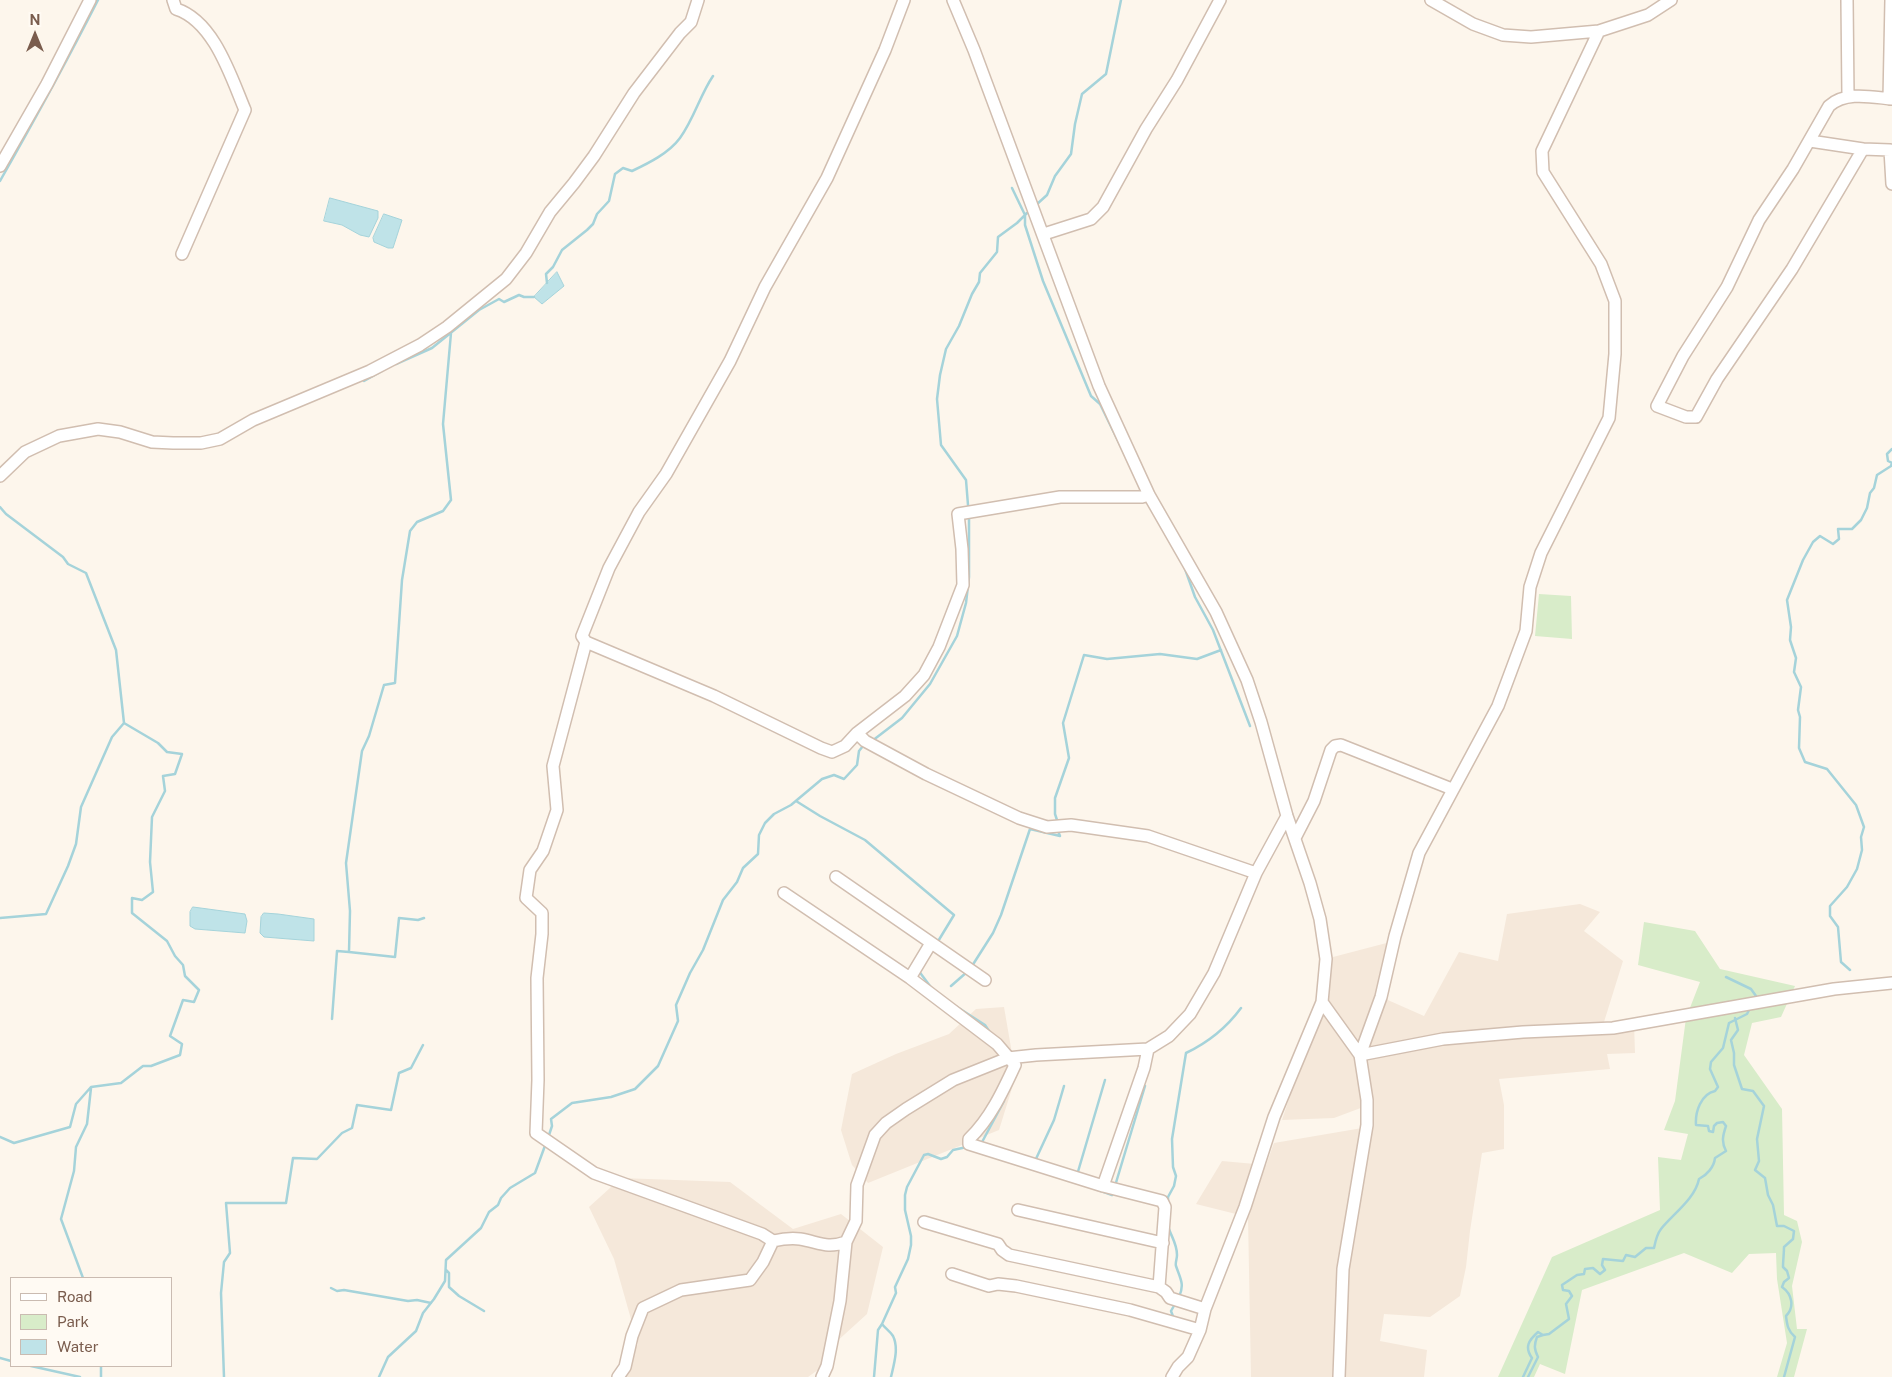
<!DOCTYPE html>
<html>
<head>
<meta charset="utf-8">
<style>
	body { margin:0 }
	#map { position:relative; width:1892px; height:1377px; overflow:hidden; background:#fdf6ec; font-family:"Public Sans",sans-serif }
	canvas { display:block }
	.legend { position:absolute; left:10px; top:1277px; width:162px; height:90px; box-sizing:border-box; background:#fffaf3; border:1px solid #cabbb1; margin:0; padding:6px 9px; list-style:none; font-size:15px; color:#7a5c4d }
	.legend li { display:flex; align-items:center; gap:10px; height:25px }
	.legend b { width:25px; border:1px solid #cabbb1 }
	.north { position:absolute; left:10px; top:10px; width:50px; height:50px; -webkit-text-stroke:4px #fffaf3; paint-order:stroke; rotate:0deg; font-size:14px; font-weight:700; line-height:20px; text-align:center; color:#7a5c4d }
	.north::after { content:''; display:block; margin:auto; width:18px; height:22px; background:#7a5c4d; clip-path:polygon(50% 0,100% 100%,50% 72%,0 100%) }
</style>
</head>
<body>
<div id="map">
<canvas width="1892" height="1377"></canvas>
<ul class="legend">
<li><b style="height:6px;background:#fff"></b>Road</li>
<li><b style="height:14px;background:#d8ecc9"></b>Park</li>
<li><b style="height:14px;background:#bfe3e8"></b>Water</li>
</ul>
<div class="north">N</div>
</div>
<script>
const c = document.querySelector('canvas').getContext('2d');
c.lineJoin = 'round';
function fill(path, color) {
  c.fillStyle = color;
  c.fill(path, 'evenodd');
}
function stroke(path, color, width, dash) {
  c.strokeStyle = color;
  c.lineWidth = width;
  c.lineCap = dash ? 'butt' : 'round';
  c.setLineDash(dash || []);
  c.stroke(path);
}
const residential = new Path2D(`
	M1580,904L1600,912L1584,931L1623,961L1604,1022L1634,1023L1635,1053L1607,1054L1610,1069L1499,1079L1504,1105V1149L1482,1153L1470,1231L1466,1267L1460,1296L1430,1317L1384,1314L1380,1341L1427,1350L1424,1377H1251L1248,1217L1196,1204L1222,1161L1266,1165L1274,1143L1374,1126V1103L1334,1118L1282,1120L1321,1002L1333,957L1398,940L1381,997L1424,1016L1459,952L1498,961L1507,914Z
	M1004,1007L1014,1065L1013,1085L999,1130L868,1183L852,1165L841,1130L852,1074L896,1054L949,1034L976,1009Z
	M621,1178L730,1182L793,1229L841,1214L883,1247L867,1314L834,1344L822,1367L808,1377H618L638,1344L614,1259L589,1207Z`);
const green = new Path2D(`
	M1539,594L1571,596L1572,639L1535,636Z
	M1644,922L1695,931L1720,969L1795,986L1781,1017L1752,1023L1744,1055L1782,1109L1784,1215L1797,1221L1802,1242L1792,1286L1797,1329H1807L1794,1377H1777L1787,1343L1777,1279L1776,1253L1749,1254L1732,1273L1684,1253L1582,1290L1565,1374L1540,1364L1534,1377H1498L1552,1257L1660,1210L1658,1157L1681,1160L1688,1134L1664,1130L1675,1101L1686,1018L1700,982L1638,965Z`);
const water = new Path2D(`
	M330,198L378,211V218L369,237L360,235L342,225L324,221Z
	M384,214L402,220L393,248H388L374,242L373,238Z
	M557,272L564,286L542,304L534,297Z
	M193,907L245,914L247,921L245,933L195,929L190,926V912Z
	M264,913L278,914L314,919V941L264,937L260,933L261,917Z`);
const stream = new Path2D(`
	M0,181C34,121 67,61 98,0
	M1012,188L1025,215V225L1043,281L1091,396L1100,404L1126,457
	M1036,205L1047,195L1055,176L1071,154L1075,124L1082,94L1106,74L1121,0
	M547,283L546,274L553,267L562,250L587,230L593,224L597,214L609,201L615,174L623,168L632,171C649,163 669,153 680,138C694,119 700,95 713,76
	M396,364L432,348L479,310L499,299L504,302L519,295L524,297H534
	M364,381L382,371
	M968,505L966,480L941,445L937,399L940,375L946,349L959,326L972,294L979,282L980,273L997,252L998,237L1017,223L1027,213
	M0,507L6,514L63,557L68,564L86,573L116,650L124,723L158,743L167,752L182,754L175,774L163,776L165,791L152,817L150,862L153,892L142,900L132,898V913L167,941L175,956L183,965L185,976L199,990L194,1002L183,1000L170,1036L182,1044L180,1055L151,1066H143L121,1083L91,1087L76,1104L70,1127L14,1143L0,1137
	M1184,566L1195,597L1213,630L1250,726
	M872,741L902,718L930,684L957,636L966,603L969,577V517
	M796,801L820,816L865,840L954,915L937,943
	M1058,823L1055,814V798L1069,758L1063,723L1084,655L1107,659L1160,654L1197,659L1221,650
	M0,918L46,914L68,866L76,844L81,807L112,737L124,723
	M349,952L395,957L399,918L418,920L424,918
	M972,966L993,933L1001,915L1030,829L1060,836L1058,831
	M918,970L933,990
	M1850,970L1841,962L1838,927L1830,916V906L1847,887L1857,869L1862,850L1861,837L1864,827L1856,805L1827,769L1805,762L1799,748L1800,717L1798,710L1801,687L1794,672L1796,658L1790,640L1791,627L1787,600L1803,560L1813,542L1820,536L1833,544L1839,539L1838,529H1852L1861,520L1867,508L1870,493L1874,488L1877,475L1891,466L1892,463L1888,461L1887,454L1892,449
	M1726,977L1751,989L1756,996L1755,998
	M951,986L967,972
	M954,1005L985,1025L989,1031
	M1735,1018L1738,1030L1731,1040L1734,1053V1065L1742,1089L1753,1091L1764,1106L1757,1139L1759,1161L1755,1170L1765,1178L1768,1195L1773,1205L1777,1226H1784L1794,1231L1793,1239L1784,1247C1784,1254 1783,1260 1783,1267L1787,1271L1789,1278L1784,1282L1782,1287C1792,1294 1795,1307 1786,1316C1787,1325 1788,1331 1795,1337L1784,1377
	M332,1019L337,951L349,952L350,911L346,863L362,751L369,736L384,685L395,683L402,580L410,531L417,522L443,511L451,500L443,424L451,333
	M548,1138L552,1126L551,1119L572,1103L611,1097L635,1089L658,1066L678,1021L676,1005L690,973L703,950L723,900L737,882L743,868L758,854L759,835L765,823L774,814L791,805L822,779L834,775L844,779L857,765L859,751L863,746
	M981,1144L1004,1101
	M1035,1161L1054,1120L1064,1086
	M1077,1175L1105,1080
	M1115,1186L1145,1086
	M1093,1188L1112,1195L1113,1191
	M1168,1201V1197L1174,1186L1176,1176L1173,1167L1172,1139L1186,1053C1207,1043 1227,1027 1241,1008
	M1169,1229C1172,1238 1177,1244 1177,1255C1177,1259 1175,1263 1176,1266C1180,1278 1185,1284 1179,1297
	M446,1270L449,1273V1287L459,1296L484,1311
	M83,1278L61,1219L74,1171L76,1147L87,1124L91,1088
	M331,1288L337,1291L344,1290L408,1301L417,1300L431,1303
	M1174,1319L1171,1311L1175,1304
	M0,1358L11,1361
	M31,1366L80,1377
	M101,1377V1366
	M224,1377L221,1293L224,1262L230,1253L226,1203H286L293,1158L317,1159L342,1133L352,1128L357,1105L391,1110L399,1073L411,1068L423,1045
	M379,1377L388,1357L416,1331L423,1313L434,1299L445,1281L446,1260L481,1228L489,1212L498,1205L501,1198L510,1188L535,1173L546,1143
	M874,1377L878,1330L882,1324
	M891,1377C894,1364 899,1348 893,1336C890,1331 885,1328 882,1324L896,1293L895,1287L908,1259L911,1245V1236L905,1210V1195L907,1187L924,1155L928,1154L941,1159L947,1157L953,1150L967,1147
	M1523,1377L1532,1358C1524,1347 1529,1340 1538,1332L1543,1335L1549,1334L1569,1319L1566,1304L1572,1296L1569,1291L1563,1290L1562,1285L1577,1275L1584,1274L1585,1269L1593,1268L1600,1274L1605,1270L1602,1265L1603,1259L1623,1261L1626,1255L1635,1257L1646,1248H1654C1655,1243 1657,1234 1661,1229C1673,1214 1695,1199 1699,1179C1707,1175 1714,1167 1715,1158L1726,1151C1721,1142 1723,1135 1726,1126L1723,1122L1717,1123L1714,1126L1713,1132L1709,1131L1708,1126L1696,1125C1695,1112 1701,1094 1715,1091L1718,1087L1710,1069L1711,1062L1723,1048L1729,1023L1747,1014L1750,1008
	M1528,1377L1538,1357C1534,1349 1534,1345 1537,1337L1543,1335`);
const minor = new Path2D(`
	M173,0L176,9C214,21 231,77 245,110L182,254
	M953,0L974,50L1099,386L1149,495L1216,612L1247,680L1261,722L1287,816L1310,883L1320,919L1326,959L1322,1002L1360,1055L1367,1100V1125L1343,1269L1339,1377
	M1431,0L1473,24L1503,35L1531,37L1599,31L1648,15L1671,0
	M1847,0L1848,96
	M1889,99L1891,0
	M1892,99C1871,97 1846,91 1829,106L1793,169L1759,220L1727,287L1683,356L1657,406L1686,417H1696L1717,379L1792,269L1863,149L1890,150L1892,184
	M1810,141L1863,149
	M0,166L47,84L90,0
	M1044,234L1091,219L1103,207L1146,129L1177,80L1220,0
	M0,476L25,452L59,436L98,429L120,432L152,442L173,443H201L220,439L253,420L370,371L420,345L447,327L506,279L526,253L550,212L574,183L594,156L634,93L680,33L691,22L698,0
	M586,642L714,696L821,748L832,752L845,746L857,733L905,696L924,675L939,647L963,585L962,549L958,514L1060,497H1142L1149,495
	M857,733L865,741L926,774L1019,818L1047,827L1071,825L1148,836L1256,873
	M1295,838L1314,801L1331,750L1335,746L1341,745L1452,789
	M836,877L985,980
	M784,893L910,978L997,1044L1015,1065C1003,1091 990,1119 969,1139V1144L1103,1186L1162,1201L1165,1207L1159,1287
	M910,978L931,943
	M1360,1055L1381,997L1395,936L1419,853L1498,706L1526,631L1530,587L1541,553L1609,418L1615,354V301L1601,264L1543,172L1542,151L1599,31
	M1360,1055L1443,1039L1523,1032L1613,1028L1834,989L1892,983
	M1103,1186L1144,1068L1148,1049
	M1018,1210L1163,1243
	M924,1222L998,1244L1002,1250L1009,1255L1159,1287L1166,1292L1170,1298L1205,1309
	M773,1241L762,1234L594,1173L536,1133L538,1080L537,978L542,934V913L526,898L530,870L543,851L557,810L553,766L586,642L582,636L609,568L639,512L666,474L730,361L765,287L827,178L885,50L904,0
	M952,1274L989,1286L998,1284L1016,1286L1130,1310L1200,1330
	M618,1377L625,1367L632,1336L643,1308L681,1290L750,1280L763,1262L773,1241C782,1239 791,1238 800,1239C819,1242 826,1249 846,1242L856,1221L857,1185L875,1135L886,1123L906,1109L953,1080L1008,1058L1036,1055L1148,1049L1169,1036L1190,1014L1214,973L1256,873L1287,816
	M822,1377L827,1366L840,1301L846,1242
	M1172,1377L1178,1367L1188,1357L1200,1330L1205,1309L1245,1207L1274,1117L1322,1002`);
fill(residential, '#f5e8da');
fill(green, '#d8ecc9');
fill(water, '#bfe3e8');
stroke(water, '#a5d3da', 1);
stroke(stream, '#a5d3da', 2.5);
stroke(minor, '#d1beb0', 14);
stroke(minor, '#fff', 11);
</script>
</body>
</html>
